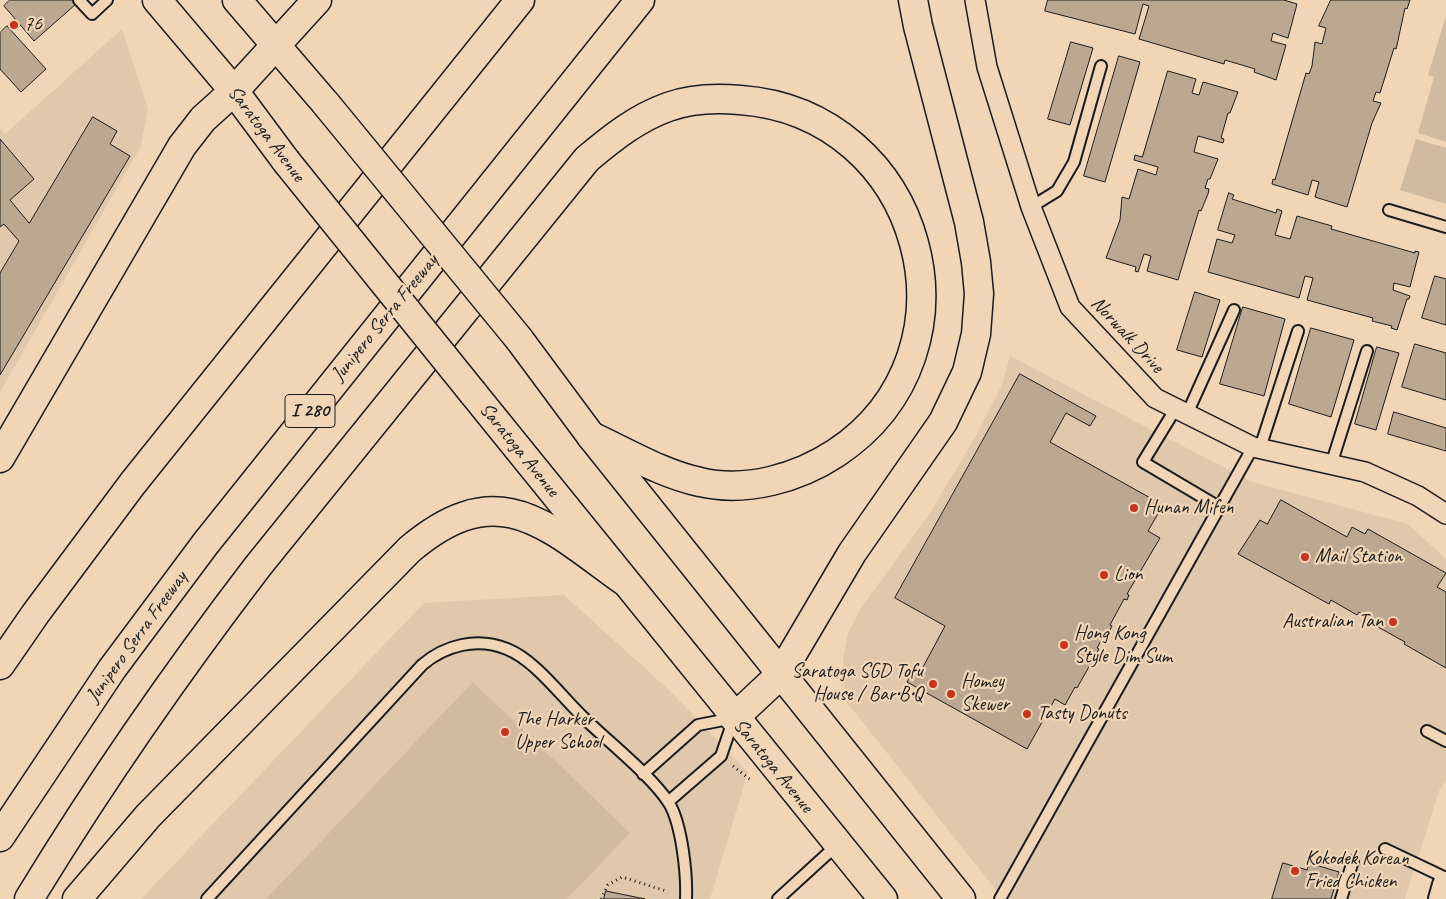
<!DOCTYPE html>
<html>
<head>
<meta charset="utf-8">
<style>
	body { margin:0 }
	canvas { display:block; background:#f0d6b7 }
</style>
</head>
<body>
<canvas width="1446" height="899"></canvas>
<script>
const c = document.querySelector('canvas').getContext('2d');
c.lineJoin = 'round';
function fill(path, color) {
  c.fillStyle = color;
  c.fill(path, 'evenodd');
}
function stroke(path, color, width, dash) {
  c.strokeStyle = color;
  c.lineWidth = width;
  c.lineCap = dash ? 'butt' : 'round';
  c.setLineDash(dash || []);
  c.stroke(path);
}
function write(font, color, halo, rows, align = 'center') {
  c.font = font + ' Caveat,sans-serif';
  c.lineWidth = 4.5;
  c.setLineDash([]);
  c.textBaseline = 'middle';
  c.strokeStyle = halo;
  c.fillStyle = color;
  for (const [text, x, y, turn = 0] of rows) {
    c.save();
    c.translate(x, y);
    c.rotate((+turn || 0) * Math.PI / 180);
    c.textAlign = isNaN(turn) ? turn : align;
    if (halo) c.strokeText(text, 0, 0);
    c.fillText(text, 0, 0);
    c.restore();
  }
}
const built = new Path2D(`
	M122,29L148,109L141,146L0,392V128L5,134Z
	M1010,356L1252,482L1408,524L1446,559V781L1439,791L1405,899H1003L845,700L843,659L848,633L861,608L928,516L976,436L1002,385Z
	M564,595L670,691L748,772L710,899H141L424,603Z`);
const green = new Path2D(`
	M1446,16V142L1418,133L1434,77L1428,75Z
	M1416,139L1446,148V204L1400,190Z
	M473,682L630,833L567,899H266Z`);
const building = new Path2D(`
	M10,0H73L76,4L34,41L4,6Z
	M1048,0H1284L1297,4L1288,38L1273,33L1271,41L1286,45L1276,80L1254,72L1255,69L1225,60L1224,64L1139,39L1149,6L1143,4L1135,34L1045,11Z
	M1331,0H1410L1407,9L1405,8L1397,45L1396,49L1394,48L1380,93L1376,92L1373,101L1381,103L1372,123L1347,207L1315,197L1319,182L1312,180L1308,195L1272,184L1273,179L1275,180L1306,73L1309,74L1312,66L1315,42L1322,44L1326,28L1319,26Z
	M7,26L46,69L21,92L0,69V33Z
	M1071,42L1093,48L1070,125L1048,119Z
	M1119,56L1140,62L1105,182L1084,176Z
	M1168,71L1196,79L1192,93L1199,95L1203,82L1238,92L1230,113H1228L1221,138L1224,139L1223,143L1198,136L1194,152L1218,159L1210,179H1208L1205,188L1209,189L1208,194L1201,211L1199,210L1178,280L1147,271L1151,256L1144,254L1138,272L1135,271L1136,267L1106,258L1120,220L1122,197L1129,199L1138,169L1156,175L1158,167L1134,160L1135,155L1142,157Z
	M93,117L117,131L110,144L130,156L0,375V273L19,241L4,224L0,227V139L34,179L10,200L29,223Z
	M1229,193L1234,195L1232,199L1251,205L1276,213L1277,209L1282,211L1275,235L1290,239L1297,216L1332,226L1331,229L1415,253V251L1419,252L1410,287L1394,283L1393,290L1410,296L1409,299H1407L1397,330L1391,328L1392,326L1372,321L1373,318L1307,300L1313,278L1305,276L1299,298L1208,272L1217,239L1232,243L1235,235L1218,230Z
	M1435,276L1446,279V325L1422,318Z
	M1195,292L1220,300L1202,357L1177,350Z
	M1243,307L1285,319L1264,396L1220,384Z
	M1311,328L1354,340L1331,417L1289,404Z
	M1415,344L1446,353V400L1402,387Z
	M1377,347L1399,353L1376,430L1355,424Z
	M1020,374L1096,416L1090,426L1066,413L1050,442L1163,505L1148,531L1160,538L1127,594L1129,595L1127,600L1124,599L1110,625L1112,626L1109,632L1107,630L1097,648L1099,649L1077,688L1075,687L1065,705L1055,699L1027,749L907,682L916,666L922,669L945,626L895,598Z
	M1394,412L1446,428V451L1388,434Z
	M1281,500L1347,537L1352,527L1365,534L1368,529L1446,573L1437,587L1446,592V668L1404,644L1405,642L1378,627L1380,623L1359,612L1357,615L1331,600L1329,604L1238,554L1260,520L1267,524Z
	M1283,863L1307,870L1309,863L1339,872L1331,899H1272Z
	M606,891L645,899H604Z`);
const path = new Path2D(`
	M733,766L752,781
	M601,899L608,885L622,877L666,891`);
const service = new Path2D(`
	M79,0L92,14L107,0
	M1031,207L1057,191L1074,162L1101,66
	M1389,210L1446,227
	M1176,408L1143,462L1219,507
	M1187,414L1234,310
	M1260,448L1298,331
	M1331,465L1367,351
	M1427,731L1446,741
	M643,774L698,725L734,718L721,756L668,802
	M1385,849L1446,878
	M207,899L422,665C445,645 477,637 507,649C535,660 561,696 583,717C607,741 651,775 669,803C682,825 687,874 686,899
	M778,899L837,845
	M1000,899L1253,447
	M1341,899L1353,861`);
const minor = new Path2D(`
	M975,0L987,67L1031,207L1070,307L1155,398L1253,447L1365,472L1418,496L1446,514`);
const secondary = new Path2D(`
	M1442,899L1446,885`);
const primary = new Path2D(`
	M157,0L234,91L286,161
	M237,0L327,105
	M519,339L591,436L961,899
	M473,393L883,899`);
const motorway = new Path2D(`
	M0,458L182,146L203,119L234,91L317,0
	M0,665L36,613L133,483L520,0
	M734,718L780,675L852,553L943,422L967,372L976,334L979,294L976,262L969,222L918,26L913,0
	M0,837L112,669L206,543L640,0
	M29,899C99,784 176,673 258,566L587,159C612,138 637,118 668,107C690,99 717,98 740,100C923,113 989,351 836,453C798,478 746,493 700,482C662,474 626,452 591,436
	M77,899L148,816L410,549C499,474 546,525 624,581`);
const primaryBridge = new Path2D(`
	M327,105L519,339
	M286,161L473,393`);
const markers = [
	[14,25,5,"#c8321e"],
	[1134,508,5,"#c8321e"],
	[1305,557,5,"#c8321e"],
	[1104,575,5,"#c8321e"],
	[1393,622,5,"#c8321e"],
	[1064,645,5,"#c8321e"],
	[933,684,5,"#c8321e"],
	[951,694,5,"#c8321e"],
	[1027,714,5,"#c8321e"],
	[505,732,5,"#c8321e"],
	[1295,871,5,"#c8321e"]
];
const shields = [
	[310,411,50]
];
const shieldNames = [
	["I 280",310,411]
];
const poiNames = [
	["76",24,25],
	["Hunan Mifen",1144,508],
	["Mail Station",1315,557],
	["Lion",1114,575],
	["Australian Tan",1383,622,"right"],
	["Hong Kong",1074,634],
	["Style Dim Sum",1074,657],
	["Saratoga SGD Tofu",923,672,"right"],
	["House / Bar•B•Q",923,695,"right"],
	["Homey",961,682],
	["Skewer",961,705],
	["Tasty Donuts",1037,714],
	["The Harker",515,720],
	["Upper School",515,743],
	["Kokodek Korean",1305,859],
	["Fried Chicken",1305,882]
];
const streetNames = [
	["Saratoga Avenue",266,134,53],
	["Junipero Serra Freeway",385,318,-51],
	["Norwalk Drive",1127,335,47],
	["Saratoga Avenue",519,450,51],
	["Junipero Serra Freeway",137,637,-54],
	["Saratoga Avenue",773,766,51]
];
fill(built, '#e0c8ac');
fill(green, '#d1bba0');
fill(building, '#bca891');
stroke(building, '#1c1c1c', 1);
stroke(service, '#1c1c1c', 14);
stroke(minor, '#1c1c1c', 22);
stroke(secondary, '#1c1c1c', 30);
stroke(primary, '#1c1c1c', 31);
stroke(motorway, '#1c1c1c', 31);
stroke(path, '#1c1c1c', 3, [1, 4]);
stroke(service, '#f0d6b7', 10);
stroke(minor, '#f0d6b7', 19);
stroke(secondary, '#f0d6b7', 26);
stroke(primary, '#f0d6b7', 28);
stroke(motorway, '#f0d6b7', 28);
stroke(primaryBridge, '#1c1c1c', 31, []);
stroke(primaryBridge, '#f0d6b7', 28);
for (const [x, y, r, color] of markers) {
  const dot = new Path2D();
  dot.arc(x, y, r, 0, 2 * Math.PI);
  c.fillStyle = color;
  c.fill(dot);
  stroke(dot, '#f0d6b7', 2);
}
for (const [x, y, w] of shields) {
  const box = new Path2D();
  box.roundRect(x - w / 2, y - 16.5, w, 33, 4);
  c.fillStyle = '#f0d6b7';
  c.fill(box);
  stroke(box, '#1c1c1c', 1);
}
write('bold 19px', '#1c1c1c', null, shieldNames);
write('20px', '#1c1c1c', '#f0d6b7', poiNames, 'left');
write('20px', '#1c1c1c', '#f0d6b7', streetNames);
</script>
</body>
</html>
